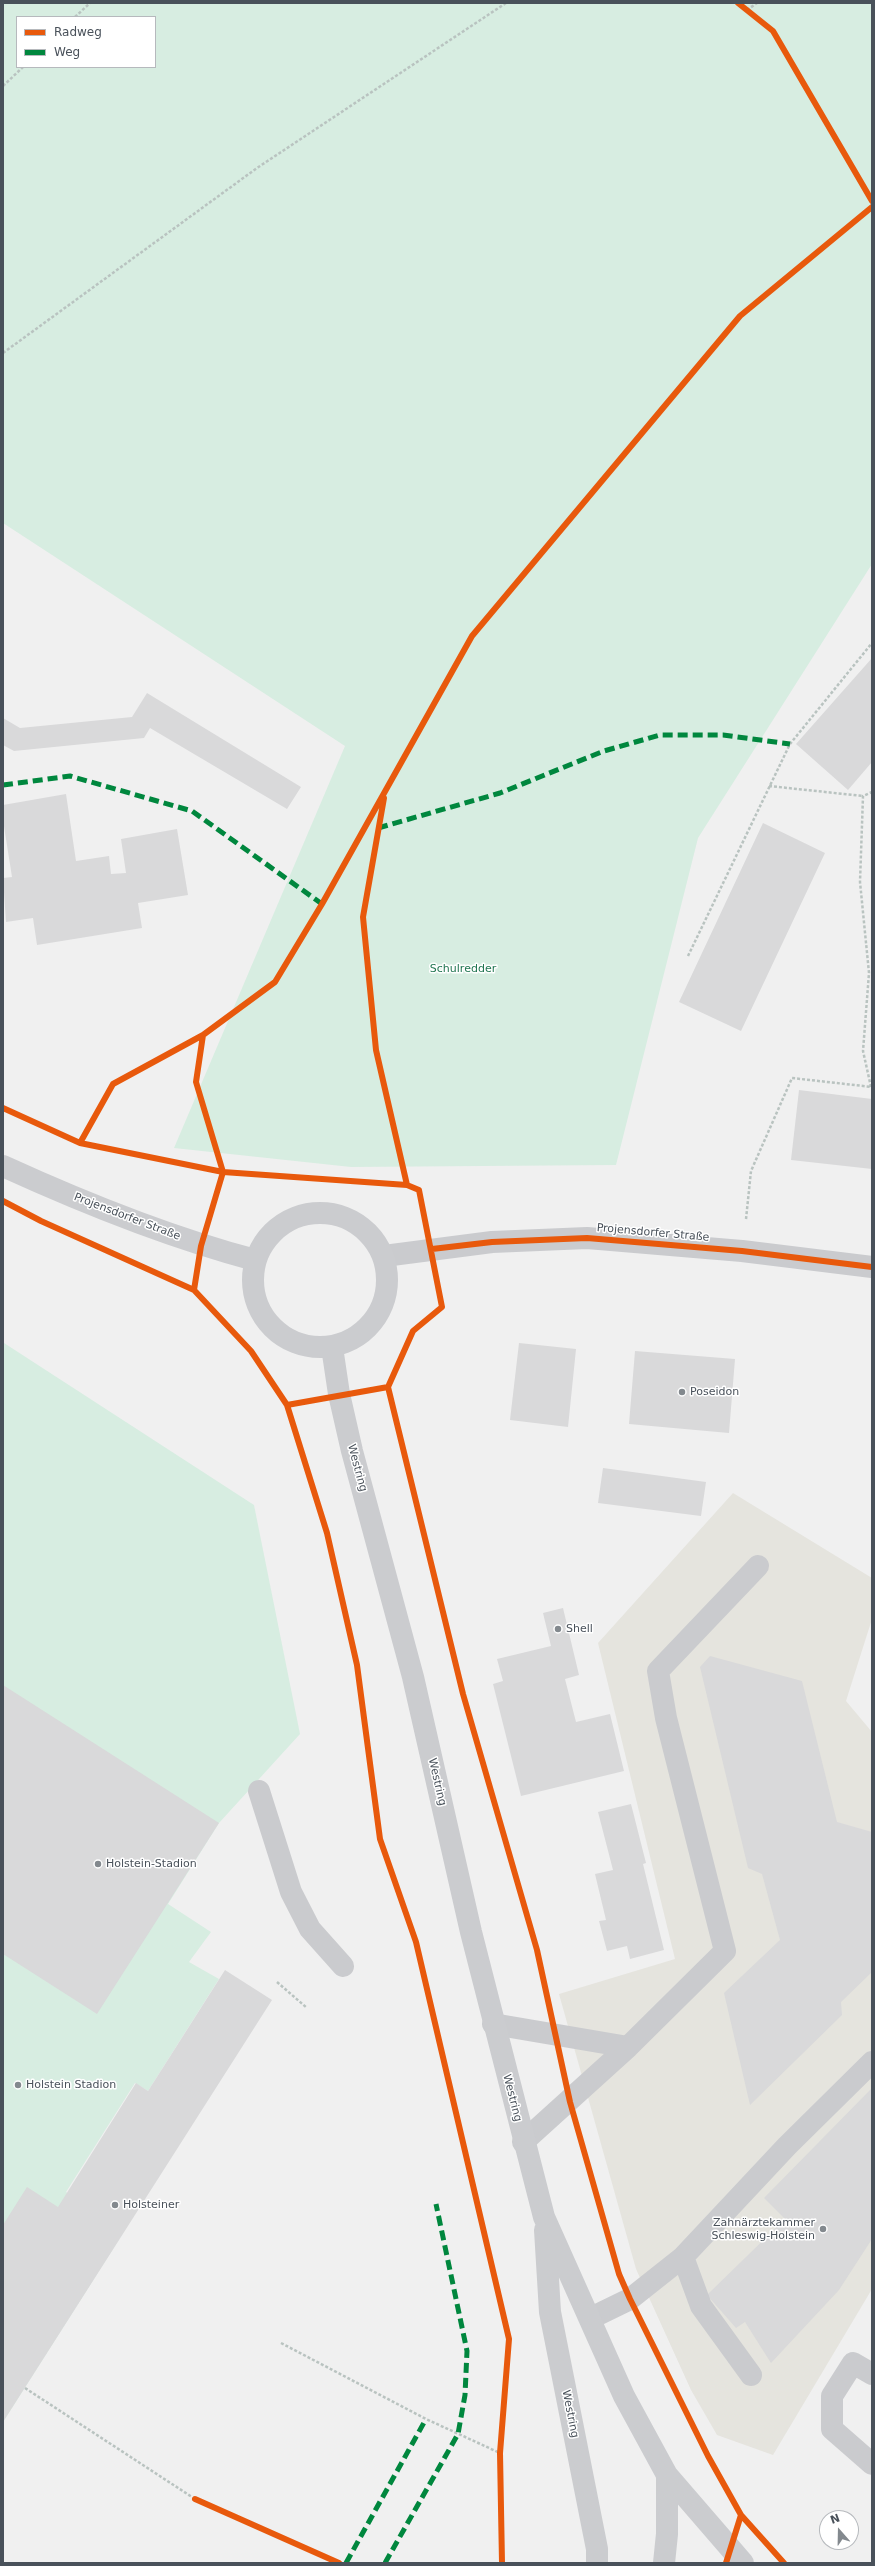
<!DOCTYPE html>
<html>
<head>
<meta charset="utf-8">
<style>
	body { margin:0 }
	#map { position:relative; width:875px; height:2566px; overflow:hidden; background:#f0f0f0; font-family:"DejaVu Sans",sans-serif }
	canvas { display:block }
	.frame { position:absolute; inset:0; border:4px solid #49515a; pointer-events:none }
	.legend { position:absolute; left:16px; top:16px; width:140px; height:52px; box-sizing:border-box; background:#fff; border:1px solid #b6b9bd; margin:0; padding:5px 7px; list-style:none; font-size:12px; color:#49515a }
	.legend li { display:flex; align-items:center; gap:8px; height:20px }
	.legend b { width:20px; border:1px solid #b6b9bd }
	.north { position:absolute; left:819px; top:2510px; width:40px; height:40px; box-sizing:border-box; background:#fff; border:1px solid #b6b9bd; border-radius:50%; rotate:340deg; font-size:11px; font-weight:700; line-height:16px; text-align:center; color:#49515a }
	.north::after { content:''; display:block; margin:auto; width:14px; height:18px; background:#83898e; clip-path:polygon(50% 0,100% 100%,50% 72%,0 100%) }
</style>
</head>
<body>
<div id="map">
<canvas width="875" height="2566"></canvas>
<div class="frame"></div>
<ul class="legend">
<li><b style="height:5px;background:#e8590c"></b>Radweg</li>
<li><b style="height:5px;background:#00873e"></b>Weg</li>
</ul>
<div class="north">N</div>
</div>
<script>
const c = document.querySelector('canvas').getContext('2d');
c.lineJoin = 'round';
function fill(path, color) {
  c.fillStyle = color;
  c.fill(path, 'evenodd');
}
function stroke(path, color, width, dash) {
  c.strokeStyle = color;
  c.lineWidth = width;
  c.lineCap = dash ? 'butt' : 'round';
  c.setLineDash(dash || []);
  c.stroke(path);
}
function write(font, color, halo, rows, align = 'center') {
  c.font = font + ' "DejaVu Sans",sans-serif';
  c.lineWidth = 3;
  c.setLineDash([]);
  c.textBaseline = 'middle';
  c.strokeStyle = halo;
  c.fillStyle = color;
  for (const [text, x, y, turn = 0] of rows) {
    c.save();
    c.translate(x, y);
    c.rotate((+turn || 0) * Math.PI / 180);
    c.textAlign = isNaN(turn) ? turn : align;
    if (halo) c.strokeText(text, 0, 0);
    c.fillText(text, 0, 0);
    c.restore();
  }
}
const commercial = new Path2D(`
	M733,1493L872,1578V1619L846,1701L872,1732V2289L773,2455L717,2435L691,2390L636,2269L559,1994L675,1959L598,1643Z`);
const green = new Path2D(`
	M3,3H872V564L698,838L616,1165L351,1167L174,1148L345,746L3,523ZM17,17H155V67H17Z
	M4,1343L254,1505L300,1734L219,1823L168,1904L211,1932L189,1962L219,1979L148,2091L135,2083L66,2192L125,2230L3,2422Z`);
const building = new Path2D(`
	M872,658V762L848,790L796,744Z
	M147,693L301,787L287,809L150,728L144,738L14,751L3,745V718L20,728L132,717Z
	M66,794L76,861L109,856L111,874L126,873L121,839L177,829L188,895L138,903L142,928L37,945L33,918L6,922L3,878L12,877L3,820V805Z
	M763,823L825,853L741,1031L679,1002Z
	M799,1090L872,1099V1169L791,1160Z
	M519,1343L576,1349L568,1427L510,1420Z
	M635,1351L735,1359L729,1433L629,1424Z
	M603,1468L706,1482L701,1516L598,1503Z
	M563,1608L579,1675L565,1679L576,1722L610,1714L624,1771L521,1796L493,1684L503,1681L497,1659L551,1646L543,1613Z
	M710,1656L802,1681L837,1822L872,1832V1972L841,2002L842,2015L750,2105L724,1993L780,1940L762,1874L748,1868L700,1667Z
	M3,1685L219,1823L97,2014L3,1954Z
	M631,1804L646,1863L643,1864L664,1950L630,1959L627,1946L607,1951L599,1921L606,1920L595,1874L613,1870L598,1812Z
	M225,1970L272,2000L3,2422V2225L27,2187L58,2207L136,2083L148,2091Z
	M872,2088V2239L839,2290L771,2363L745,2322L736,2328L707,2295L785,2219L764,2198Z`);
const path = new Path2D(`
	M747,10L757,3
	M75,17L90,3
	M3,86L23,67
	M3,353L257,168L506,3
	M769,786L863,796
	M688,956L790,744L872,643
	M871,1087L863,1051L869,973L860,882L863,796L872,792
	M746,1219L751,1171L792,1078L872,1087
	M277,1982L307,2008
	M281,2343L426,2419L500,2453
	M25,2388L195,2499`);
const lane = new Path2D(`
	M259,1791L291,1892L310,1929L343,1966
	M493,2024L628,2047
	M523,2142L628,2047L725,1951L666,1718L658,1671L758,1566
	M683,2257L701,2306L751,2375
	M591,2318L630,2299L683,2257L787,2146L872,2062
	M872,2374L853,2363L832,2396V2429L872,2464`);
const street = new Path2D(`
	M384,1256L492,1242L587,1238L742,1251L872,1267`);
const secondary = new Path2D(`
	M3,1166C84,1203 168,1237 255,1260
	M253 1280a67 67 0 1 1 134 0a67 67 0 1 1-134 0Z
	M332,1347L339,1394L352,1451L413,1677L471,1932L544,2217L624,2396L667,2475L743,2563
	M545,2230L550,2312L597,2549V2563
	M664,2563L667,2534V2475`);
const quiet = new Path2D(`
	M3,785L70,776L192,811L322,904
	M378,828L500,793L604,751L660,735H723L790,744
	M346,2563L426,2419
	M385,2563L458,2434L465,2395L467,2351L436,2204`);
const cycleway = new Path2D(`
	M738,3L773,31L872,201
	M384,798L363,917L376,1050L407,1185
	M3,1108L80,1143L223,1172L407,1185L419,1190L442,1307L413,1331L388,1387L463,1694L537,1950L570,2102L619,2274L630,2299L708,2456L741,2515L784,2563
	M80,1143L113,1084L203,1035L275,982L322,904L472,636L740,316L872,207
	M3,1201L41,1221L194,1290L251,1351L287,1405L327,1533L357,1665L380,1839L416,1942L509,2339L500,2453L502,2563
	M432,1249L492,1242L587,1238L742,1251L872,1267
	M194,1290L201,1246L223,1172L196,1082L203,1035
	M287,1405L388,1387
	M195,2499L339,2563
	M726,2563L741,2515`);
const markers = [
	[682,1392,4,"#83898e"],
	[558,1629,4,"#83898e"],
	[98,1864,4,"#83898e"],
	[18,2085,4,"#83898e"],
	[115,2205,4,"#83898e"],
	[823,2229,4,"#83898e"]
];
const parkNames = [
	["Schulredder",463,969]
];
const streetNames = [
	["Projensdorfer Straße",127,1217,21],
	["Projensdorfer Straße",653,1233,5],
	["Westring",357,1468,75],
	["Westring",437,1782,77],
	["Westring",512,2098,76],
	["Westring",570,2414,79]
];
const poiNames = [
	["Poseidon",690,1392],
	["Shell",566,1629],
	["Holstein-Stadion",106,1864],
	["Holstein Stadion",26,2085],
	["Holsteiner",123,2205],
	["Zahnärztekammer",815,2223,"right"],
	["Schleswig-Holstein",815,2236,"right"]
];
fill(commercial, '#e5e4de');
fill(green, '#d7ede1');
fill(building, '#d9d9da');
stroke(path, '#b9c3c0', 2.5, [3, 2]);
stroke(lane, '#cacbce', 22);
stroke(street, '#cacbce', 22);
stroke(secondary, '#cbcccf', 22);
stroke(quiet, '#00873e', 5, [10, 5]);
stroke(cycleway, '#e8590c', 6);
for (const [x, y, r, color] of markers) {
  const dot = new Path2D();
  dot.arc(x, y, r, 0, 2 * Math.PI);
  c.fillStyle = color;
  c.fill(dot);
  stroke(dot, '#fff', 1.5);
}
write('11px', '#207550', '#fff', parkNames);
write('11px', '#49515a', '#fff', streetNames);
write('11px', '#49515a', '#fff', poiNames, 'left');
</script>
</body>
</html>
